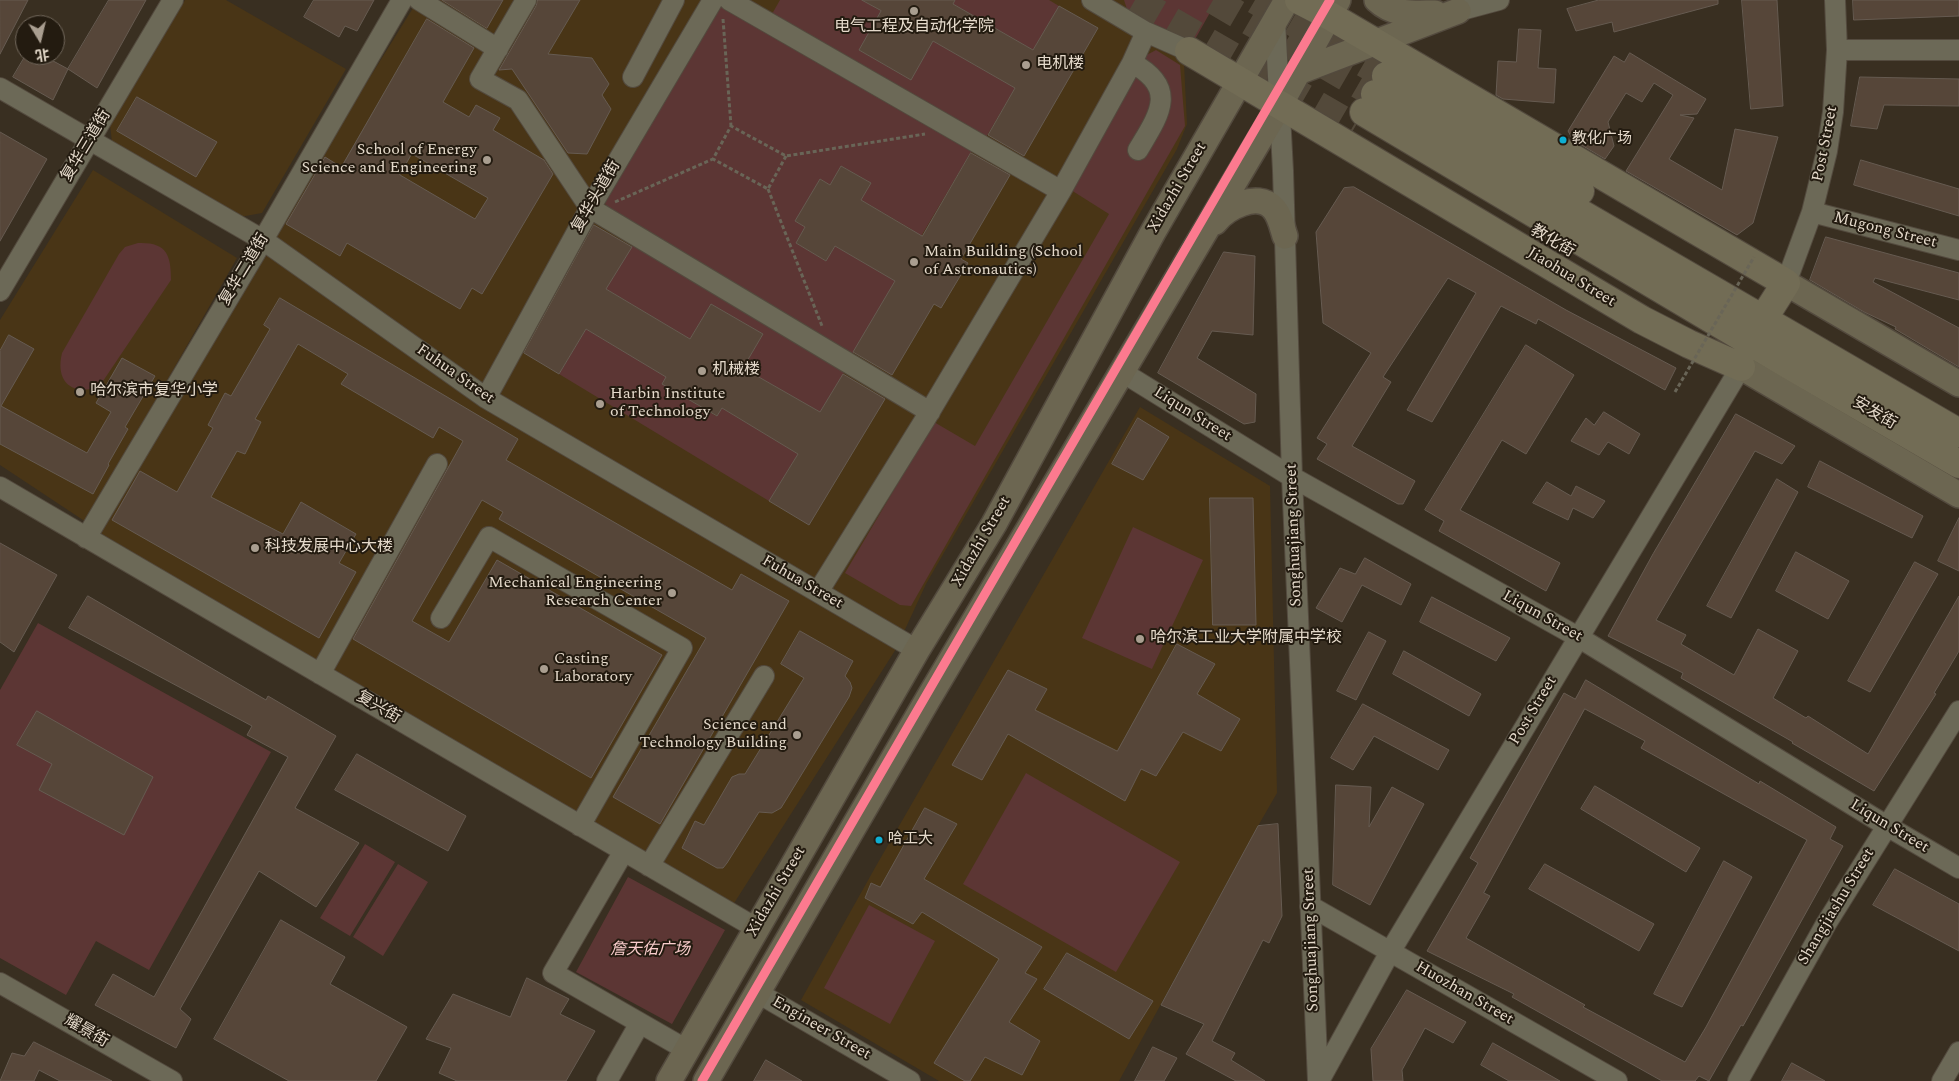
<!DOCTYPE html>
<html>
<head>
<meta charset="utf-8">
<style>
	body { margin:0 }
	#map { position:relative; width:1959px; height:1081px; overflow:hidden; background:#392f21; font-family:Spectral,"Noto Sans SC",serif }
	canvas { display:block }
	.north { position:absolute; left:15px; top:15px; width:50px; height:50px; box-sizing:border-box; background:#231b10; border:1px solid #71675b; border-radius:50%; rotate:171deg; font-size:14px; font-weight:700; line-height:20px; text-align:center; color:#e5dacb }
	.north::after { content:''; display:block; margin:auto; width:18px; height:22px; background:#a99e90; clip-path:polygon(50% 0,100% 100%,50% 72%,0 100%) }
</style>
</head>
<body>
<div id="map">
<canvas width="1959" height="1081"></canvas>
<div class="north">北</div>
</div>
<script>
const c = document.querySelector('canvas').getContext('2d');
c.lineJoin = 'round';
function fill(path, color) {
  c.fillStyle = color;
  c.fill(path, 'evenodd');
}
function stroke(path, color, width, dash) {
  c.strokeStyle = color;
  c.lineWidth = width;
  c.lineCap = dash ? 'butt' : 'round';
  c.setLineDash(dash || []);
  c.stroke(path);
}
function write(font, color, halo, rows, align = 'center') {
  c.font = font + ' Spectral,"Noto Sans SC",serif';
  c.lineWidth = 4;
  c.setLineDash([]);
  c.textBaseline = 'middle';
  c.strokeStyle = halo;
  c.fillStyle = color;
  for (const [text, x, y, turn = 0] of rows) {
    c.save();
    c.translate(x, y);
    c.rotate((+turn || 0) * Math.PI / 180);
    c.textAlign = isNaN(turn) ? turn : align;
    if (halo) c.strokeText(text, 0, 0);
    c.fillText(text, 0, 0);
    c.restore();
  }
}
const built = new Path2D(`
	M185,0H226L346,69L262,213L240,217L112,142L110,125Z
	M418,0H1217L1190,47L1184,63L1187,124L1177,149L926,584L896,649L731,908L95,530L245,278Z
	M93,170L237,258L86,522L0,465V320Z
	M1140,407L1270,486L1277,793L1258,826L1119,1081H939L801,1000L876,866Z`);
const green = new Path2D(`
	M780,0H862L881,11L859,50L911,80L933,41L1015,88L985,139L772,14Z
	M955,0H1049L1059,6L1033,50L953,4Z
	M1124,0H1217L1193,43L1187,45L1127,9Z
	M722,5L976,144L917,243L911,229L861,200L871,183L841,166L830,185L820,179L796,221L805,227L796,243L826,261L835,246L885,275L900,273L850,358L611,213L602,198Z
	M1156,50L1180,65L1185,126L911,606L900,605L845,573L934,422L975,446L1109,214L1071,190L1143,57Z
	M635,241L848,366L820,412L743,368L763,334L711,304L690,339L606,289Z
	M138,243C167,242 171,255 171,280L99,387C72,396 55,382 62,353L119,254L125,247Z
	M586,329L667,377L663,384L716,416L722,408L798,454L769,501L559,374Z
	M1133,527L1203,560L1152,669L1082,638Z
	M38,623L271,752L149,970L96,941L66,995L0,958V690Z
	M1026,773L1180,862L1116,972L963,884Z
	M365,844L395,862L350,936L320,918Z
	M398,864L428,882L383,956L353,937Z
	M628,877L725,930L672,1024L576,972Z
	M869,905L935,941L890,1024L824,988Z`);
const building = new Path2D(`
	M0,0H28L0,54Z
	M109,0H146L97,88L68,69Z
	M314,0H374L357,31L345,26L339,37L304,17Z
	M442,0H503L487,28Z
	M538,0H580L548,54L592,58L609,84L602,95L611,109L587,154L568,153L512,69L499,70L536,6Z
	M862,0H955L953,4L1033,50L1059,6L1098,28L1024,156L988,135L1015,88L933,41L911,80L859,50L881,11Z
	M1599,0H1718V4L1614,32L1612,22L1576,31L1567,9Z
	M1742,0H1777L1783,106L1751,109Z
	M1853,0H1959V16L1854,20Z
	M427,19L474,48L443,102L469,117L476,105L500,118L493,130L544,160L553,174L482,294L472,288L460,309L347,243L340,256L286,224L325,157L341,167ZM412,154L488,198L475,219L400,175Z
	M1519,29L1541,30L1538,68L1556,69L1554,103L1503,99L1496,95L1498,61L1516,62Z
	M1630,53L1706,99L1697,114L1680,115L1694,118L1669,159L1722,190L1735,129L1778,137L1753,223L1737,235L1626,171L1673,95L1654,83L1642,102L1626,93L1608,122L1614,146L1605,159L1573,140L1568,131L1614,56L1624,62Z
	M26,55H42L68,69L53,100L13,77Z
	M1860,77L1959,79V106L1884,105L1877,129L1851,126Z
	M137,97L217,142L196,177L117,131Z
	M0,132L47,159L0,241Z
	M971,153L1010,175L961,259L968,263L941,308L934,304L892,375L853,352L895,281L835,246L826,261L796,243L805,227L795,221L820,179L830,185L841,166L871,183L861,200L922,236Z
	M1861,160L1959,189V216L1854,185Z
	M1354,187L1566,310L1676,368L1665,390L1538,319L1536,324L1501,306L1432,422L1407,410L1476,293L1448,278L1383,377L1391,382L1352,446L1415,481L1403,504H1398L1317,459L1327,444L1317,438L1371,353L1323,323L1316,232L1344,188Z
	M594,225L632,247L606,289L690,339L711,304L763,334L743,368L820,412L843,374L885,399L809,525L769,501L798,454L722,408L717,416L662,384L666,377L586,329L559,374L524,353Z
	M1826,237L1959,273V300L1875,278L1873,282L1959,328V367L1895,329L1896,327L1864,312L1810,280Z
	M1224,252L1255,256L1253,335L1212,331L1197,358L1256,394L1255,422L1244,424L1158,373Z
	M280,298L518,439L506,460L732,590L741,574L789,601L660,824L613,797L706,638L499,519L503,512L482,500L412,621L449,642L497,560L662,655L591,778L353,639L463,441L439,427L433,438L341,384L348,374L298,344L255,419L261,422L245,454L237,451L211,497L283,534L301,502L356,534L339,563L356,572L319,638L112,520L140,471L177,492L213,428L208,425L225,393L231,396L270,329L264,325Z
	M9,335L34,349L1,406L87,453L111,412L96,403L122,358L155,376L125,427L128,429L108,464L109,465L93,494L0,444V351Z
	M1526,345L1574,375L1526,454L1502,440L1460,510L1560,563L1546,591L1439,531L1444,521L1425,510Z
	M1604,412L1640,434L1629,454L1608,442L1599,455L1571,441L1586,418L1594,425Z
	M1736,414L1795,446L1782,464L1755,451L1656,620L1686,635L1681,644L1734,675L1758,629L1798,651L1773,698L1806,718L1808,716L1868,754L1959,596V651L1934,693L1936,694L1874,791L1792,743L1793,742L1681,678L1683,673L1608,636L1653,554Z
	M1138,418L1169,437L1143,480L1112,464Z
	M1820,461L1923,516L1912,538L1808,487Z
	M1777,479L1798,492L1731,618L1707,606Z
	M1547,482L1571,496L1576,486L1605,501L1593,518L1573,508L1568,520L1533,503Z
	M1210,498H1253L1256,625H1213Z
	M1959,518V571L1938,561Z
	M0,543L57,575L14,652L0,642Z
	M1796,552L1849,581L1828,619L1776,591Z
	M1365,558L1411,584L1401,605L1362,585L1342,622L1316,608L1340,568L1355,574Z
	M1915,562L1938,574L1870,692L1848,681Z
	M88,596L266,700L268,696L336,736L295,808L359,843L316,907L259,871L180,1009L191,1019L176,1048L95,1005L113,974L154,997L288,757L247,735L252,726L69,628Z
	M1432,597L1510,638L1496,661L1420,622Z
	M800,631L853,661L845,676L850,682L852,688L849,697L781,808L772,813L759,812L727,863L723,868H717L682,848L695,821L704,825L732,777L739,774H745L804,678L781,664Z
	M1369,632L1386,641L1356,700L1337,691Z
	M1177,644L1215,664L1197,694L1240,719L1221,751L1183,732L1156,776L1141,769L1125,801L1008,734L982,780L952,765L1008,670L1047,689L1035,710L1117,751Z
	M1404,651L1481,694L1469,716L1393,674Z
	M1586,680L1759,784L1760,781L1836,827L1830,839L1843,846L1743,1026L1741,1025L1709,1081L1699,1076L1695,1081H1662L1512,997L1514,994L1427,951L1478,863L1470,858L1564,693L1575,699ZM1585,709L1645,741L1641,748L1807,840L1706,1027L1685,1062L1583,1007L1585,1005L1466,938L1490,896L1484,893Z
	M1363,704L1449,750L1438,770L1374,736L1353,770L1331,758Z
	M37,711L153,777L124,835L39,790L52,764L17,745Z
	M357,754L466,816L448,851L335,790Z
	M1336,785L1371,787L1369,827L1392,787L1424,804L1370,905L1333,885Z
	M1595,786L1700,848L1686,872L1581,809Z
	M925,808L957,824L924,879L1042,947L1025,973L1037,979L1009,1022L1040,1041L1022,1075L985,1057L970,1081H965L934,1063L999,959L922,912L913,924L865,898L871,883L880,887Z
	M1278,824L1282,916L1269,943L1263,940L1212,1041L1235,1053L1231,1060L1265,1081H1236L1186,1054L1204,1024L1161,1005L1258,826Z
	M1724,861L1752,877L1682,1007L1654,994Z
	M1545,864L1654,924L1639,951L1529,889Z
	M1895,869L1959,904V951L1873,905Z
	M281,920L345,957L330,984L407,1027L376,1081H289L214,1039Z
	M1067,953L1153,1001L1129,1039L1044,989Z
	M527,978L569,999L560,1014L595,1031L566,1081H457L439,1073L451,1048L426,1039L453,994L510,1017Z
	M1407,990L1466,1022L1453,1043L1425,1028L1402,1070L1403,1081H1373L1371,1049Z
	M34,1042L112,1081H60L39,1070L34,1081H0L12,1053L24,1056Z
	M1493,1043L1560,1081H1509L1481,1065Z
	M1153,1047L1177,1058L1164,1081H1135Z
	M766,1060L802,1081H754Z
	M1792,1063L1825,1081H1782Z`);
const highwayTunnel = new Path2D(`
	M1135,0L1355,127
	M1213,0L1375,94
	M1255,0L1386,76`);
const path = new Path2D(`
	M723,19L731,126
	M786,156L768,189L713,159L731,126L786,156L925,134
	M768,189L822,326
	M615,202L713,159`);
const minor = new Path2D(`
	M419,0L498,49
	M526,0L480,79L518,100L590,208L930,412
	M729,0L1061,191L1132,63L1146,32
	M1092,0L1146,32L1189,51
	M1458,11L1499,0
	M1275,20L1283,171L1292,477L1318,1081
	M1837,50H1959
	M1132,63C1179,88 1159,115 1138,150
	M633,77L674,0
	M0,88L263,240L486,398L917,650
	M1812,212L1959,250
	M1786,283L1812,212L1827,151L1833,112L1837,50L1835,0
	M0,291L173,0
	M1122,372L1292,477L1578,637L1887,826L1959,868
	M486,398L590,208L713,0
	M0,487L756,928
	M86,538L263,240L402,0
	M818,592L926,418L1061,191
	M441,618L489,537L682,648L580,826
	M320,674L437,464
	M624,851L553,973L687,1050
	M649,866L764,676
	M1310,906L1617,1081
	M0,983L172,1081
	M758,993L910,1081
	M607,1081L640,1023
	M1319,1081L1390,952L1741,367
	M1738,1081L1826,924L1959,711
	M1942,1081L1959,1052`);
const major = new Path2D(`
	M1377,0C1394,16 1413,13 1435,13
	M1298,72L1458,11
	M1215,222C1226,208 1257,191 1273,208C1280,215 1282,227 1285,236
	M1786,283L1959,384
	M1741,367L1959,495
	M669,1081L917,650L994,524L1153,232L1287,0
	M706,1081L928,699L1280,105L1338,0`);
const highway = new Path2D(`
	M1299,0L1330,16L1786,283L1763,319
	M1189,51L1642,320L1689,344L1741,367
	M1386,76L1580,191
	M1375,94L1959,433
	M1364,112L1789,365L1959,464`);
const pathBridge = new Path2D(`
	M1675,392L1754,257`);
const metro1 = new Path2D(`
	M702,1081L1330,0`);
const markers = [
	[914,11,5,"#a99e90"],
	[1026,65,5,"#a99e90"],
	[1563,140,4.5,"#0dafd3"],
	[487,160,5,"#a99e90"],
	[914,262,5,"#a99e90"],
	[702,371,5,"#a99e90"],
	[80,392,5,"#a99e90"],
	[600,404,5,"#a99e90"],
	[255,548,5,"#a99e90"],
	[672,593,5,"#a99e90"],
	[1140,639,5,"#a99e90"],
	[544,669,5,"#a99e90"],
	[797,735,5,"#a99e90"],
	[879,840,4.5,"#0dafd3"]
];
const busNames = [
	["教化广场",1572,140],
	["哈工大",888,840]
];
const poiNames = [
	["电气工程及自动化学院",914,28,"center"],
	["电机楼",1036,65],
	["School of Energy",477,151,"right"],
	["Science and Engineering",477,169,"right"],
	["Main Building (School",924,253],
	["of Astronautics)",924,271],
	["机械楼",712,371],
	["哈尔滨市复华小学",90,392],
	["Harbin Institute",610,395],
	["of Technology",610,413],
	["科技发展中心大楼",265,548],
	["Mechanical Engineering",662,584,"right"],
	["Research Center",662,602,"right"],
	["哈尔滨工业大学附属中学校",1150,639],
	["Casting",554,660],
	["Laboratory",554,678],
	["Science and",787,726,"right"],
	["Technology Building",787,744,"right"]
];
const streetNames = [
	["Post Street",1826,144,-79],
	["复华三道街",87,146,-59],
	["Xidazhi Street",1178,188,-60],
	["复华头道街",597,197,-60],
	["Mugong Street",1885,231,14],
	["教化街",1552,242,30],
	["复华二道街",245,270,-59],
	["Jiaohua Street",1571,278,31],
	["Fuhua Street",455,375,35],
	["安发街",1874,414,30],
	["Liqun Street",1192,415,32],
	["Songhuajiang Street",1295,535,-92],
	["Xidazhi Street",982,542,-60],
	["Fuhua Street",802,583,30],
	["Liqun Street",1542,617,29],
	["复兴街",378,708,30],
	["Post Street",1534,711,-59],
	["Liqun Street",1889,827,31],
	["Xidazhi Street",777,892,-60],
	["Shangjiashu Street",1837,907,-59],
	["Songhuajiang Street",1312,940,-92],
	["Huozhan Street",1464,994,30],
	["Engineer Street",821,1029,30],
	["耀景街",86,1032,30]
];
const parkNames = [
	["詹天佑广场",650,951]
];
fill(built, '#493516');
fill(green, '#5c3634');
fill(building, '#564639');
stroke(building, '#665b51', 1);
stroke(highwayTunnel, '#53493a', 28, [28, 14]);
stroke(minor, '#534a3e', 22);
stroke(major, '#534a3e', 28);
stroke(highway, '#534a3e', 30);
stroke(path, '#696557', 3, [4, 2.5]);
stroke(minor, '#6c6957', 20);
stroke(major, '#6c6651', 25);
stroke(highway, '#726c55', 28);
stroke(pathBridge, '#696557', 3, [4, 2.5]);
stroke(metro1, '#fc7a8f', 9);
for (const [x, y, r, color] of markers) {
  const dot = new Path2D();
  dot.arc(x, y, r, 0, 2 * Math.PI);
  c.fillStyle = color;
  c.fill(dot);
  stroke(dot, '#231b10', 2);
}
write('15px', '#e5dacb', '#231b10', busNames, 'left');
write('16px', '#e5dacb', '#231b10', poiNames, 'left');
write('16px', '#e5dacb', '#231b10', streetNames);
write('italic 16px', '#facdcc', '#231b10', parkNames);
</script>
</body>
</html>
